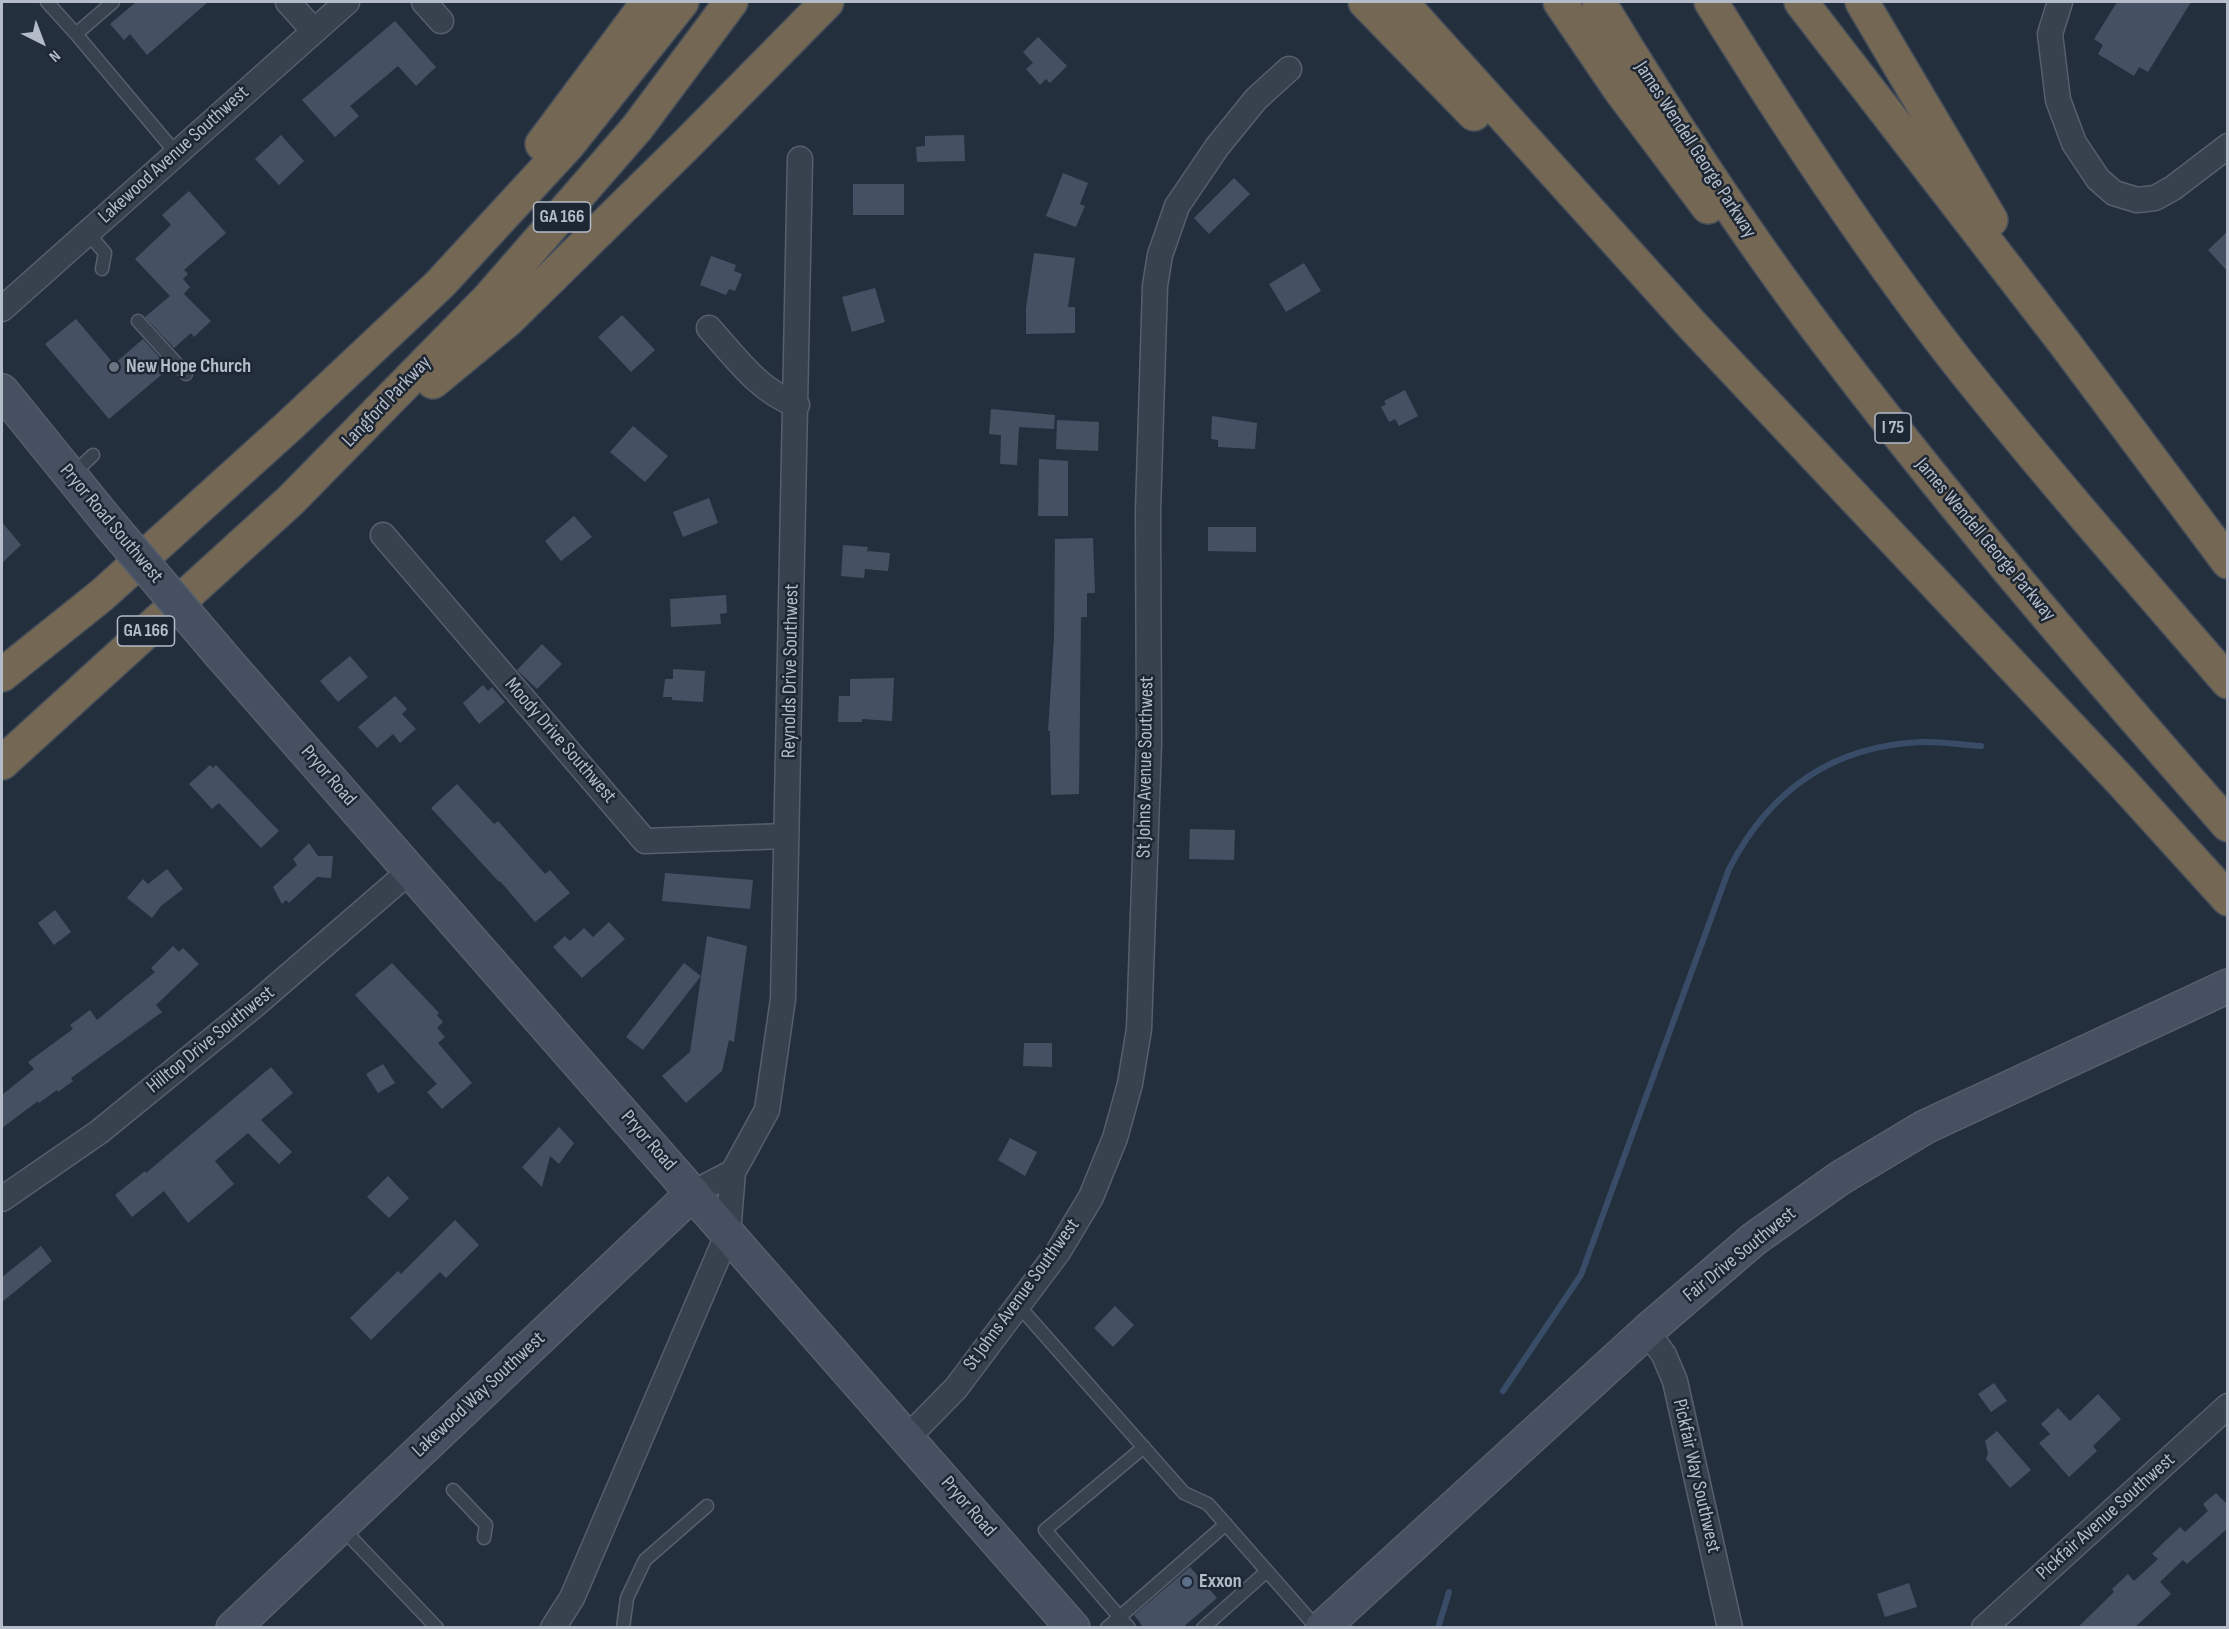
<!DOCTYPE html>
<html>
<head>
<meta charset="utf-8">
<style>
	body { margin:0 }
	#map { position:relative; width:2229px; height:1629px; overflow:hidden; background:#242f3e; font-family:"Sofia Sans Condensed",sans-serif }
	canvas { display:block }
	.frame { position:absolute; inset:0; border:3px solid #b4bcc9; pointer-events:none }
	.north { position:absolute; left:12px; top:12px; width:60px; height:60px; -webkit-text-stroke:4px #1d2633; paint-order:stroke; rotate:138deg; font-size:16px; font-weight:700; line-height:24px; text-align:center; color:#b4bcc9 }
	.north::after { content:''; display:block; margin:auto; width:21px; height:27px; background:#b4bcc9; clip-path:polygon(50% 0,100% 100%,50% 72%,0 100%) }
</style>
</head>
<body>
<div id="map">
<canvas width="2229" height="1629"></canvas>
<div class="frame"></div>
<div class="north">N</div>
</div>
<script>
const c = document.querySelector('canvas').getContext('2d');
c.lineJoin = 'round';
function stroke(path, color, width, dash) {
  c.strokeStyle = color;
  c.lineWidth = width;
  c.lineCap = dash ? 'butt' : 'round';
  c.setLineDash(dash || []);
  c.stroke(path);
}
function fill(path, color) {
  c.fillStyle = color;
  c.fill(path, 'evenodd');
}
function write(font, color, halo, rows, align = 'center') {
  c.font = font + ' "Sofia Sans Condensed",sans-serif';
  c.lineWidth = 5;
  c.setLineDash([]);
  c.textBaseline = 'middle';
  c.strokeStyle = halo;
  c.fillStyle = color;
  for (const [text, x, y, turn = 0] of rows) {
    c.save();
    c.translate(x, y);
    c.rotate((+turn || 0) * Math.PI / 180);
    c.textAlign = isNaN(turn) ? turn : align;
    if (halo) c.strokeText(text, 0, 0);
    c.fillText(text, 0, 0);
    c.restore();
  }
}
const stream = new Path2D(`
	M1503,1391L1581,1275L1729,869C1769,791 1832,746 1921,742C1941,741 1961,745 1981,746
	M1438,1628L1449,1592`);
const building = new Path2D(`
	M136,2H208L147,55L130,34L124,40L110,24Z
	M2117,2H2191L2148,72L2139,67L2134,76L2098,54L2103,45L2094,39Z
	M395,21L436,67L416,86L398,66L350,106L359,116L335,137L302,100Z
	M1038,37L1067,66L1050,83L1046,79L1040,85L1026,69L1033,63L1023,52Z
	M281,135L304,161L279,185L255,159Z
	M964,135L965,161L917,162L916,147L925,146V136Z
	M1063,173L1088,183L1080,204L1085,206L1076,227L1046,216Z
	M1234,178L1250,194L1209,234L1194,218Z
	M853,184H904V215H853Z
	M189,191L226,233L184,270L188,274L183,279L190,287L184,294L211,321L194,337L191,333L174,348L145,317L170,296L135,259L171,225L162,215Z
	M2228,231V272L2208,250Z
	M1034,253L1075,258L1068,307H1075V333L1026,334V308Z
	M711,256L736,265L734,271L742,274L735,291L729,289L726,295L700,285Z
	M1304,263L1321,291L1286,312L1269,284Z
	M875,288L885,322L852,332L842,297Z
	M622,315L655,350L631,372L598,337Z
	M76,319L114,364L143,339L161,359L158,362L166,371L109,419L45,344Z
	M1405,390L1418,416L1399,426L1395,419L1389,422L1381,407L1386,404L1384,401Z
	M991,409L1055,415L1054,429L1019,427L1017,465L1000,464L1001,435L989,434Z
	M1212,416L1257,423L1255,449L1218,447V440L1211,439Z
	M1057,420L1099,422L1098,451L1056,449Z
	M633,426L668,456L645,482L610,452Z
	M1039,459L1068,461V516H1038Z
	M709,498L718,523L683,537L673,512Z
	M574,516L592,537L561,561L545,541Z
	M2,522L21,545L2,563Z
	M1208,527H1256V552L1208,551Z
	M1093,538L1095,593H1087V617H1081L1079,794L1051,795L1050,731H1048L1054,638L1055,539Z
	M843,545L868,547L867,551L890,553L888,571L865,569L864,578L841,576Z
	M726,595L727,613L720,614L721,624L671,627L670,599Z
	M542,644L562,664L537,689L517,670Z
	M350,656L368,677L338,702L320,681Z
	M673,669L705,671L703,702L672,700V697H663L665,679H673Z
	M894,678L892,721L862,719V722H838L839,696H850V679Z
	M483,685L488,691L492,687L505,702L479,724L463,703Z
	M395,696L407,709L402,714L416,729L400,743L393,734L377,748L358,727Z
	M210,765L213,768L216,765L279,831L261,848L219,803L212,809L189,784Z
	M457,784L494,824L498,821L545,874L550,870L570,893L535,922L500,881L499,882L431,808Z
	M1190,829L1235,830L1234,860L1189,859Z
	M309,843L318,856H333L331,878L317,877L289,903L286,900L282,904L273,887L297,865L293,859Z
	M167,869L183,889L161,906L152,918L127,898L143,879L148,884Z
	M665,873L753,880L750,909L662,901Z
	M55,910L71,932L54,945L38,923Z
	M609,922L625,939L582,978L553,947L565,936L570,941L584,928L593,937Z
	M707,936L747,946L734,1042L729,1040L722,1071L686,1103L662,1076L690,1052Z
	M173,946L179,952L183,948L199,964L156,1005L162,1012L71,1078L73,1081L58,1092L57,1090L39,1103L38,1101L2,1128V1095L34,1069L28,1062L73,1029L70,1025L90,1010L97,1020L155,972L151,968Z
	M392,963L439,1013L437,1015L443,1022L437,1028L445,1037L438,1043L472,1083L442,1109L427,1092L437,1084L355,995Z
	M684,963L701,976L643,1050L626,1037Z
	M1024,1043H1052V1067L1023,1066Z
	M383,1064L395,1083L378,1093L366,1074Z
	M271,1067L293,1093L261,1120L292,1152L279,1164L248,1133L215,1161L234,1184L188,1223L164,1191L132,1217L115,1195L145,1171L146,1173Z
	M559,1127L574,1143L559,1164L550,1156L542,1187L522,1167Z
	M1010,1138L1037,1152L1025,1176L998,1160Z
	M388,1176L409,1198L389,1218L367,1197Z
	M455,1220L479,1245L446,1278L440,1272L371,1340L350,1318L398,1271L401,1274Z
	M41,1246L52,1261L2,1302V1277Z
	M1115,1306L1134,1325L1113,1347L1094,1328Z
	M1994,1383L2007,1401L1991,1412L1978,1394Z
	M2098,1394L2121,1419L2093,1446L2097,1451L2069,1477L2039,1443L2050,1434L2041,1424L2058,1408L2070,1421Z
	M1997,1431L2031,1470L2010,1488L1986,1459L1988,1453L1985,1441Z
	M2216,1493L2228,1505V1528L2187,1564L2183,1560L2160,1582L2171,1594L2134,1628H2077L2114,1592L2112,1589L2128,1574L2134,1581L2158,1559L2152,1554L2163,1543L2180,1527L2185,1532L2208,1511L2203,1504Z
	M1190,1567L1217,1598L1182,1628H1144L1134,1615Z
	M1909,1583L1917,1607L1885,1617L1877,1594Z`);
const lane = new Path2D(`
	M47,2L76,34L113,2
	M76,34L176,153
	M87,232L105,253L102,269
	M138,321L186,374
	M72,475L93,455
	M1018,1305L1184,1493L1208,1504L1317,1628
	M453,1490L486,1525L484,1538
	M341,1527L437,1628
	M623,1628L627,1598L645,1560L707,1506
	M1107,1628L1226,1524
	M1129,1628L1045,1530L1144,1447
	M1203,1628L1267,1571`);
const street = new Path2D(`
	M288,2L314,31
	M424,2L441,21
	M2060,2L2050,34L2058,100L2074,143L2098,179L2114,193L2137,200L2155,198L2173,188L2228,146
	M2,309L347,2
	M709,328C736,358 759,391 797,405
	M383,535L645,841L786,836
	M693,1193L733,1172
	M2,1199L99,1132L256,1004L411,870
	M1647,1331L1664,1355L1675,1381L1730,1628
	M907,1438L956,1388L1058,1252L1091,1197L1115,1138L1130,1084L1139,1029L1149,743L1148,511L1155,286L1160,255L1177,206L1217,147L1256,99L1289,69
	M553,1628L572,1598L728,1233L733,1172L767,1110L783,999L800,159
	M1984,1628L2228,1406`);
const secondary = new Path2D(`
	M2,391L109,523
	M222,656L1073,1628
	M233,1628L693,1193
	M1322,1628L1647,1331L1754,1239L1840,1178L1925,1127L2228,986`);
const highway = new Path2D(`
	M1365,2L1474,114
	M1401,2L1692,325L2121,781L2228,899
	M1560,2L1620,90L1708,207
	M1599,2C1663,108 1732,214 1806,314C1938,491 2082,659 2228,825
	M1711,2C1788,126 1869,249 1959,364C2045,472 2137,577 2228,682
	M1801,2L2066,345L2228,562
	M1862,2L1991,220
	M542,144L648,2
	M433,382L508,320L687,144L827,2
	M2,675L102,595L289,426L440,284L568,145L682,2
	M2,763L291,500L488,299L637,128L731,2`);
const secondaryBridge = new Path2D(`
	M109,523L222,656`);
const markers = [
	[114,367,6,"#6b7280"],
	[1187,1582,6,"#5c6f8a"]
];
const shields = [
	[562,217,57],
	[1893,428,36],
	[146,631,57]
];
const shieldNames = [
	["GA 166",562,217],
	["I 75",1893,428],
	["GA 166",146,631]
];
const streetNames = [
	["James Wendell George Parkway",1695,150,57],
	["Lakewood Avenue Southwest",174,155,-42],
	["Langford Parkway",387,402,-46],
	["Pryor Road Southwest",111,524,50],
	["James Wendell George Parkway",1985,540,50],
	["Reynolds Drive Southwest",791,671,-89],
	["Moody Drive Southwest",560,741,49],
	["St Johns Avenue Southwest",1146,767,-89],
	["Pryor Road",328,776,49],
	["Hilltop Drive Southwest",211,1040,-39],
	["Pryor Road",648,1141,49],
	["Fair Drive Southwest",1740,1255,-39],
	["St Johns Avenue Southwest",1022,1295,-54],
	["Lakewood Way Southwest",479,1395,-43],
	["Pickfair Way Southwest",1696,1476,77],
	["Pryor Road",968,1507,49],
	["Pickfair Avenue Southwest",2106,1517,-42]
];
const poiNames = [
	["New Hope Church",126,367],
	["Exxon",1199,1582]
];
stroke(stream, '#394c67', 6);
fill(building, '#455162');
stroke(lane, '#565f6c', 15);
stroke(street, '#565f6c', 27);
stroke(secondary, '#565f6c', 36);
stroke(highway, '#434c59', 36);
stroke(lane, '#38414e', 12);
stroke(street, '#38414e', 24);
stroke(secondary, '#465061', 33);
stroke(highway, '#746855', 33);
stroke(secondaryBridge, '#565f6c', 36, []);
stroke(secondaryBridge, '#465061', 33);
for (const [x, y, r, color] of markers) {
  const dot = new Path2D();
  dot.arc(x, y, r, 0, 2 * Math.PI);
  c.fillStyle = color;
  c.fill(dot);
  stroke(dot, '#1d2633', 2);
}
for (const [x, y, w] of shields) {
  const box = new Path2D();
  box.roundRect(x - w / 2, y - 15, w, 30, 4.5);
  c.fillStyle = '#1d2633';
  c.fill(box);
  stroke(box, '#b4bcc9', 1.5);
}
write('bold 18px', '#b4bcc9', null, shieldNames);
write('20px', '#b4bcc9', '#1d2633', streetNames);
write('bold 20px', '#b4bcc9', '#1d2633', poiNames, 'left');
</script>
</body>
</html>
